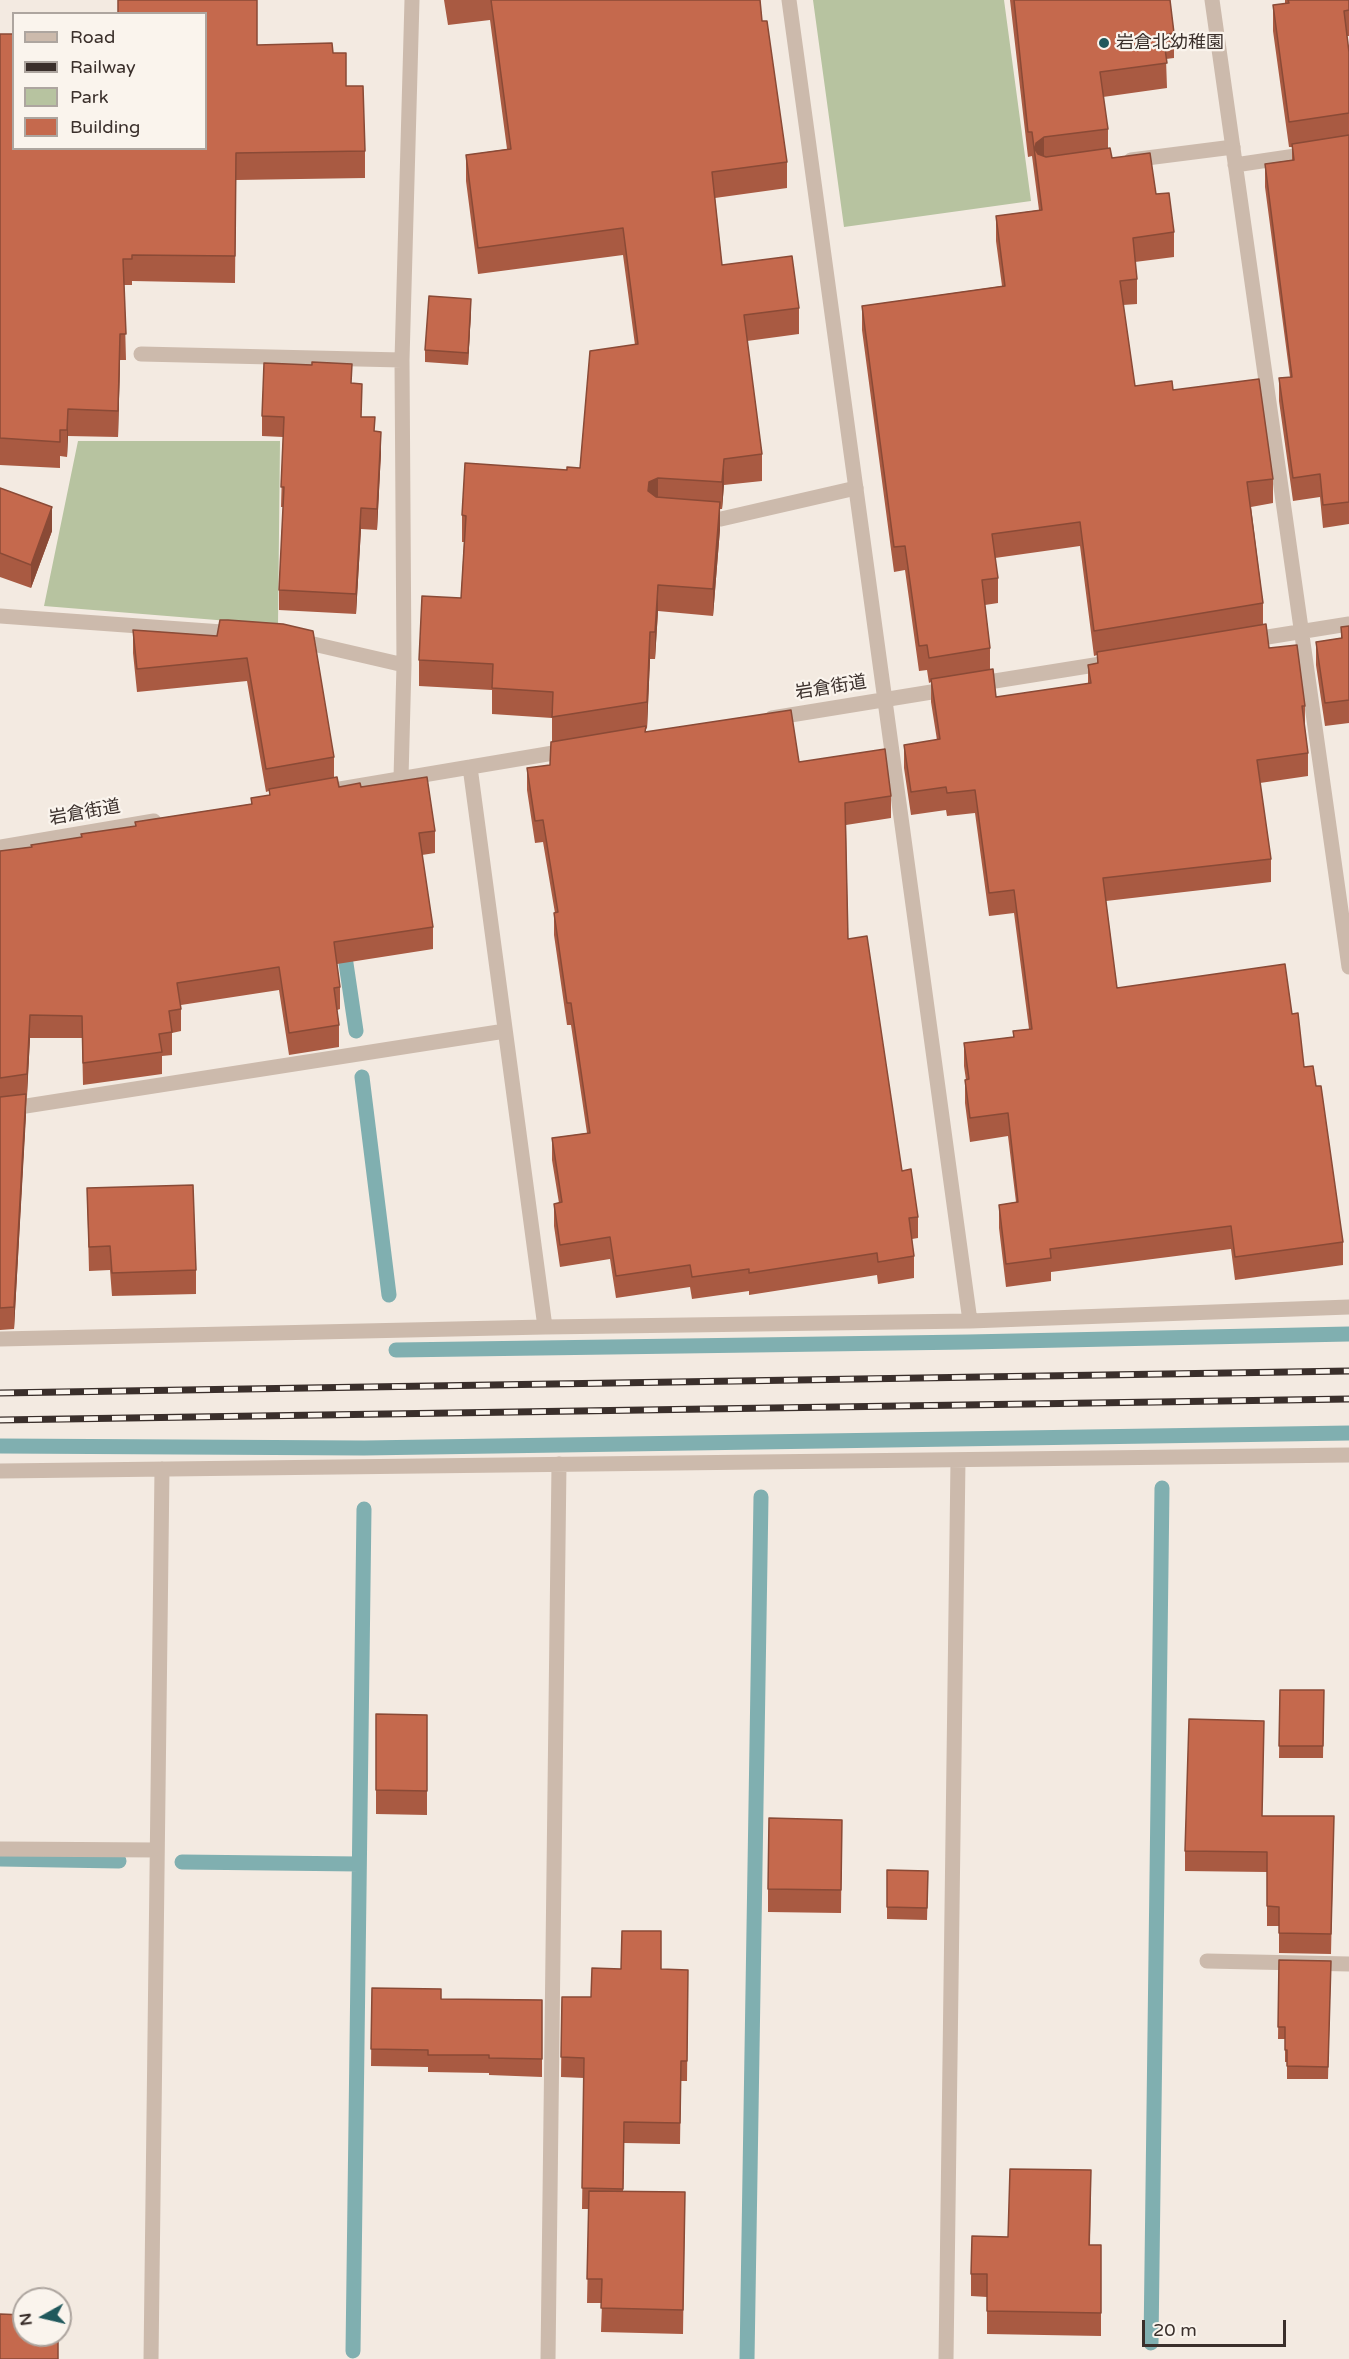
<!DOCTYPE html>
<html>
<head>
<meta charset="utf-8">
<style>
	body { margin:0 }
	#map { position:relative; width:1349px; height:2359px; overflow:hidden; background:#f3eae1; font-family:"Varela Round",sans-serif }
	canvas { display:block }
	.legend { position:absolute; left:12px; top:12px; width:195px; height:138px; box-sizing:border-box; background:#faf4ed; border:2px solid #ada59f; margin:0; padding:8px 10px; list-style:none; font-size:18px; color:#3a2f2b }
	.legend li { display:flex; align-items:center; gap:12px; height:30px }
	.legend b { width:30px; border:2px solid #ada59f }
	.north { position:absolute; left:12px; top:2287px; width:60px; height:60px; box-sizing:border-box; background:#faf4ed; border:2px solid #ada59f; border-radius:50%; rotate:262deg; font-size:16px; font-weight:700; line-height:24px; text-align:center; color:#3a2f2b }
	.north::after { content:''; display:block; margin:auto; width:21px; height:27px; background:#20585c; clip-path:polygon(50% 0,100% 100%,50% 72%,0 100%) }
	.scale { position:absolute; left:1142px; top:2320px; width:144px; height:27px; box-sizing:border-box; border:3px solid #3a2f2b; border-top:0; padding-left:8px; font-size:18px; line-height:21px; white-space:nowrap; color:#3a2f2b; -webkit-text-stroke:4px #faf4ed; paint-order:stroke }
</style>
</head>
<body>
<div id="map">
<canvas width="1349" height="2359"></canvas>
<ul class="legend">
<li><b style="height:8px;background:#ccbaac"></b>Road</li>
<li><b style="height:8px;background:#3a2f2b"></b>Railway</li>
<li><b style="height:16px;background:#b7c3a0"></b>Park</li>
<li><b style="height:16px;background:#c5694d"></b>Building</li>
</ul>
<div class="north">N</div>
<div class="scale">20 m</div>
</div>
<script>
const c = document.querySelector('canvas').getContext('2d');
c.lineJoin = 'round';
function fill(path, color) {
  c.fillStyle = color;
  c.fill(path, 'evenodd');
}
function stroke(path, color, width, dash) {
  c.strokeStyle = color;
  c.lineWidth = width;
  c.lineCap = dash ? 'butt' : 'round';
  c.setLineDash(dash || []);
  c.stroke(path);
}
function write(font, color, halo, rows, align = 'center') {
  c.font = font + ' "Varela Round","Noto Sans JP",sans-serif';
  c.lineWidth = 4.5;
  c.setLineDash([]);
  c.textBaseline = 'middle';
  c.strokeStyle = halo;
  c.fillStyle = color;
  for (const [text, x, y, turn = 0] of rows) {
    c.save();
    c.translate(x, y);
    c.rotate((+turn || 0) * Math.PI / 180);
    c.textAlign = isNaN(turn) ? turn : align;
    if (halo) c.strokeText(text, 0, 0);
    c.fillText(text, 0, 0);
    c.restore();
  }
}
const green = new Path2D(`
	M813,0H1004L1031,201L844,227Z
	M78,441H280L278,625L44,606Z`);
const stream = new Path2D(`
	M343,943L356,1031
	M362,1077L389,1295
	M396,1350L968,1342L1349,1334
	M0,1446L364,1448L1349,1433
	M0,1859L119,1861
	M182,1862L359,1864
	M1151,2343L1162,1488
	M353,2351L364,1509
	M747,2359L761,1497`);
const lane = new Path2D(`
	M1131,160L1233,147
	M702,517L721,519L856,488
	M1207,1961L1349,1964`);
const street = new Path2D(`
	M789,0L970,1321
	M1212,0L1349,967
	M1235,165L1349,148
	M141,354L402,360
	M0,616L236,633
	M296,640L404,665
	M1249,640L1349,624
	M976,684L1107,663
	M772,718L950,689
	M470,767L545,1327
	M401,778L404,665L402,360L412,0
	M340,789L571,750
	M0,847L154,821
	M0,1110L505,1031
	M0,1339L545,1327L970,1321L1349,1307
	M0,1471L1349,1455
	M0,1849L157,1850
	M151,2359L162,1469
	M548,2359L559,1464
	M946,2359L958,1460`);
const rail = new Path2D(`
	M0,1393L1349,1371
	M0,1420L1349,1399`);
const wall = new Path2D(`
	M444,0H760L762,21L787,162V188L715,198L722,265L799,308V334L747,341L762,454V481L724,485L722,509H720V529L713,616L658,611L655,659H650L647,728L646,729V732L799,762L891,796V818L846,825L848,939L902,1171L918,1217V1238L912,1239L914,1256V1278L878,1284L877,1275L749,1295V1291L692,1299L690,1287L616,1298L610,1259L560,1267L554,1226V1204L559,1203L552,1160V1138L587,1133L571,1025H567L554,935V913H555L543,842L535,843L527,790V768L550,765L552,742V718L492,714V690L419,686V660L461,598L464,542H462V515L567,470L580,468L635,345L623,255L478,274L466,181V155L507,149L490,20L448,25Z
	M1010,0H1170L1174,33V58L1166,59L1167,88L1103,97L1108,129V149L1112,158L1156,194L1174,232V257L1135,262L1137,279V304L1123,305L1135,386L1173,390L1273,479V503L1251,507L1263,603V625L1269,648L1305,706V729L1308,753V776L1260,783L1271,859V882L1106,901L1117,988L1292,1014L1304,1067L1316,1086L1343,1242V1265L1235,1280L1231,1249L1051,1272V1281L1006,1287L999,1228V1205L1016,1202L1008,1136L970,1142L965,1103V1080H966L964,1066V1043L1013,1037V1031L1029,1029L1014,913L989,916L975,813L947,816L946,810L911,815L904,768V745L937,740L931,702V682L929,683L927,670L919,671L905,570L894,572L862,330V306L1002,286L996,241V216L1039,210L1032,156L1028,157ZM1080,546L1094,656L1097,655V663L1088,665V684L996,697L990,669V648L985,605L998,603V578L995,558Z
	M1285,0H1349V36H1347L1349,52V524L1323,528L1320,497L1293,501L1279,401V378L1290,377L1265,187V164L1292,160V147H1289L1273,31V5L1285,4Z
	M0,34L257,45L333,53L346,86L365,151V178L236,180L235,283L132,281V285H124L126,360H120L118,437L68,436L67,457L60,456V468L0,465Z
	M471,311L468,365L425,362V350Z
	M352,383L361,417L375,431L381,452L377,530L361,529L356,614L279,610V590L283,507H281L283,437L262,436V416Z
	M0,488L52,531L31,588L0,577Z
	M220,620L334,757V778L339,787H361L435,831V853L422,855L433,927V949L337,964L340,987V1009L337,1010L339,1025V1047L289,1055L279,990L181,1005V1031L172,1033V1055L162,1056V1074L83,1085L82,1038H30L14,1329L0,1330V851L31,847L135,826V822L251,804V798L269,796V791L266,792L247,681L137,692L133,653V630L217,636Z
	M1349,626V723L1325,726L1316,665V642L1341,638V627Z
	M87,1188L196,1270V1294L112,1296L110,1270L89,1271Z
	M1280,1690H1324L1323,1758H1279Z
	M376,1714L427,1715V1815L376,1814Z
	M1262,1816H1334L1331,1954L1279,1953V1926H1267V1872L1185,1871V1851Z
	M842,1820L841,1913L768,1912V1889Z
	M887,1870L928,1883L927,1920L887,1919Z
	M1279,1960L1331,1961L1328,2079H1287V2062H1285V2039H1278Z
	M621,1969H661L688,1990L687,2081H681L680,2144L624,2143L623,2191L685,2192L683,2334L601,2332L602,2303H587L589,2209H582L584,2078L561,2077L562,1997H591Z
	M372,1988L441,1999L542,2000V2077L489,2075V2073L428,2072V2067L371,2066Z
	M1091,2193L1090,2245H1101V2336L987,2334V2297L971,2296V2274L1008,2237Z`);
const shadedWall = new Path2D(`
	M1044,137V162L1036,168L1035,149L1036,143Z
	M471,299V311L468,365V353Z
	M120,334V360L118,437V411Z
	M68,409V436L67,457V430Z
	M381,432V452L377,530V509Z
	M724,459V485L722,509V482Z
	M658,478V504L648,491L649,482Z
	M720,502V529L713,616V589Z
	M52,507V531L31,588V565Z
	M361,508V529L356,614V594Z
	M658,585V611L655,659V632Z
	M650,632V659L647,728V702Z
	M30,1015V1038L27,1096V1074Z
	M26,1094V1116L14,1329V1307Z`);
const building = new Path2D(`
	M118,0H257V45L332,43L333,53H346V86H363L365,151L236,153L235,256L132,255V259H123L126,334H120L118,411L68,409L67,430H60V442L0,438V34H14V148H206V14H118Z
	M491,0H760L762,21H767L787,162L712,172L722,265L792,256L799,308L744,315L762,454L724,459L722,482L658,478L649,482L648,491L656,497L720,502L713,589L658,585L655,632H650L647,702L552,717L553,692L492,688L493,664L419,660L422,596L461,598L466,516L462,515L465,463L567,470V467L580,468L590,351L638,344L623,228L478,248L466,155L511,149Z
	M1014,0H1170L1174,33L1163,35L1167,63L1100,72L1108,129L1044,137L1036,143L1035,149L1038,154L1046,157L1110,148L1112,158L1150,153L1156,194L1169,193L1174,232L1133,238L1137,279L1120,281L1135,386L1172,381L1173,390L1259,379L1273,479L1247,482L1263,603L1094,631L1080,522L992,534L998,578L982,580L990,648L929,658L927,645L919,646L905,546L894,547L862,306L1005,286L996,216L1042,210L1032,132H1028Z
	M1288,0H1349V10L1344,11L1349,52V113L1289,122L1273,5L1289,3Z
	M1349,135V502L1323,505L1320,474L1293,478L1279,378L1292,377L1265,164L1294,160L1292,144Z
	M429,296L471,299L468,353L425,350Z
	M312,362L352,364L351,383L362,384L361,417H375L374,431L381,432L377,509L361,508L356,594L279,590L284,487H281L284,417L262,416L264,363L312,365Z
	M0,488L52,507L31,565L0,553Z
	M220,620H228L283,624L313,631L334,757L266,769L247,658L137,669L133,630L217,636Z
	M1266,624L1269,648L1297,645L1305,706H1302L1308,753L1257,760L1271,859L1103,878L1117,988L1285,964L1292,1014L1298,1013L1304,1067L1313,1066L1316,1086H1321L1343,1242L1235,1257L1231,1226L1050,1249L1051,1258L1006,1264L999,1205L1018,1202L1008,1113L970,1118L965,1080L969,1079L964,1043L1014,1037L1013,1031L1032,1029L1014,890L989,893L975,790L947,793L946,787L911,792L904,745L940,739L931,679L993,669L996,697L1091,683L1088,665L1098,663L1097,652Z
	M1349,626V700L1325,703L1316,642L1342,638L1341,627Z
	M791,710L799,762L885,749L891,796L845,803L848,939L867,936L902,1171L911,1169L918,1217L909,1218L914,1256L878,1262L877,1253L749,1273V1269L692,1277L690,1265L616,1276L610,1237L560,1245L554,1204L562,1202L552,1138L590,1133L571,1003H567L554,913L558,912L543,820L535,821L527,768L550,765L551,742L646,726L645,732Z
	M337,777L339,787L360,783L361,787L427,777L435,831L419,833L433,927L334,942L340,987L334,988L339,1025L289,1033L279,967L177,983L181,1009L169,1011L172,1032L159,1034L162,1052L83,1063L82,1016L30,1015L27,1074L0,1078V851L32,847L31,845L82,837L81,834L136,826L135,822L252,804L251,798L270,795L269,789Z
	M26,1094L14,1307L0,1308V1097Z
	M193,1185L196,1270L112,1273L110,1246L89,1247L87,1188Z
	M1280,1690H1324L1323,1746H1279Z
	M376,1714L427,1715V1791L376,1790Z
	M1189,1719L1264,1721L1262,1816H1334L1331,1934L1279,1933V1907L1267,1906V1852L1185,1851Z
	M769,1818L842,1820L841,1890L768,1889Z
	M887,1870L928,1871L927,1908L887,1907Z
	M622,1931H661V1969L688,1970L687,2061H681L680,2123L624,2122L623,2189L582,2188L584,2058L561,2057L562,1997H591L592,1968L621,1969Z
	M1279,1960L1331,1961L1328,2067L1287,2066V2050H1285V2027H1278Z
	M372,1988L441,1989V1999L542,2000V2059L489,2058V2055H428V2050L371,2049Z
	M1010,2169L1091,2170L1089,2245H1101V2313L987,2311V2274H971L972,2236L1008,2237Z
	M589,2191L685,2192L683,2310L601,2308L602,2279H587Z
	M0,2314L24,2315V2335H58V2359H0Z`);
const markers = [
	[1104,43,6,"#20585c"]
];
const poiNames = [
	["岩倉北幼稚園",1116,43]
];
const streetNames = [
	["岩倉街道",831,688,-9],
	["岩倉街道",85,813,-10]
];
fill(green, '#b7c3a0');
stroke(stream, '#80afb0', 15);
stroke(lane, '#ccbaac', 15);
stroke(street, '#ccbaac', 15);
stroke(rail, '#3a2f2b', 7);
stroke(rail, '#faf4ed', 4.5, [14]);
fill(wall, '#a95a42');
fill(shadedWall, '#8a4a36');
fill(building, '#c5694d');
stroke(building, '#8a4a36', 1.5);
for (const [x, y, r, color] of markers) {
  const dot = new Path2D();
  dot.arc(x, y, r, 0, 2 * Math.PI);
  c.fillStyle = color;
  c.fill(dot);
  stroke(dot, '#faf4ed', 2);
}
write('18px', '#3a2f2b', '#faf4ed', poiNames, 'left');
write('18px', '#3a2f2b', '#faf4ed', streetNames);
</script>
</body>
</html>
